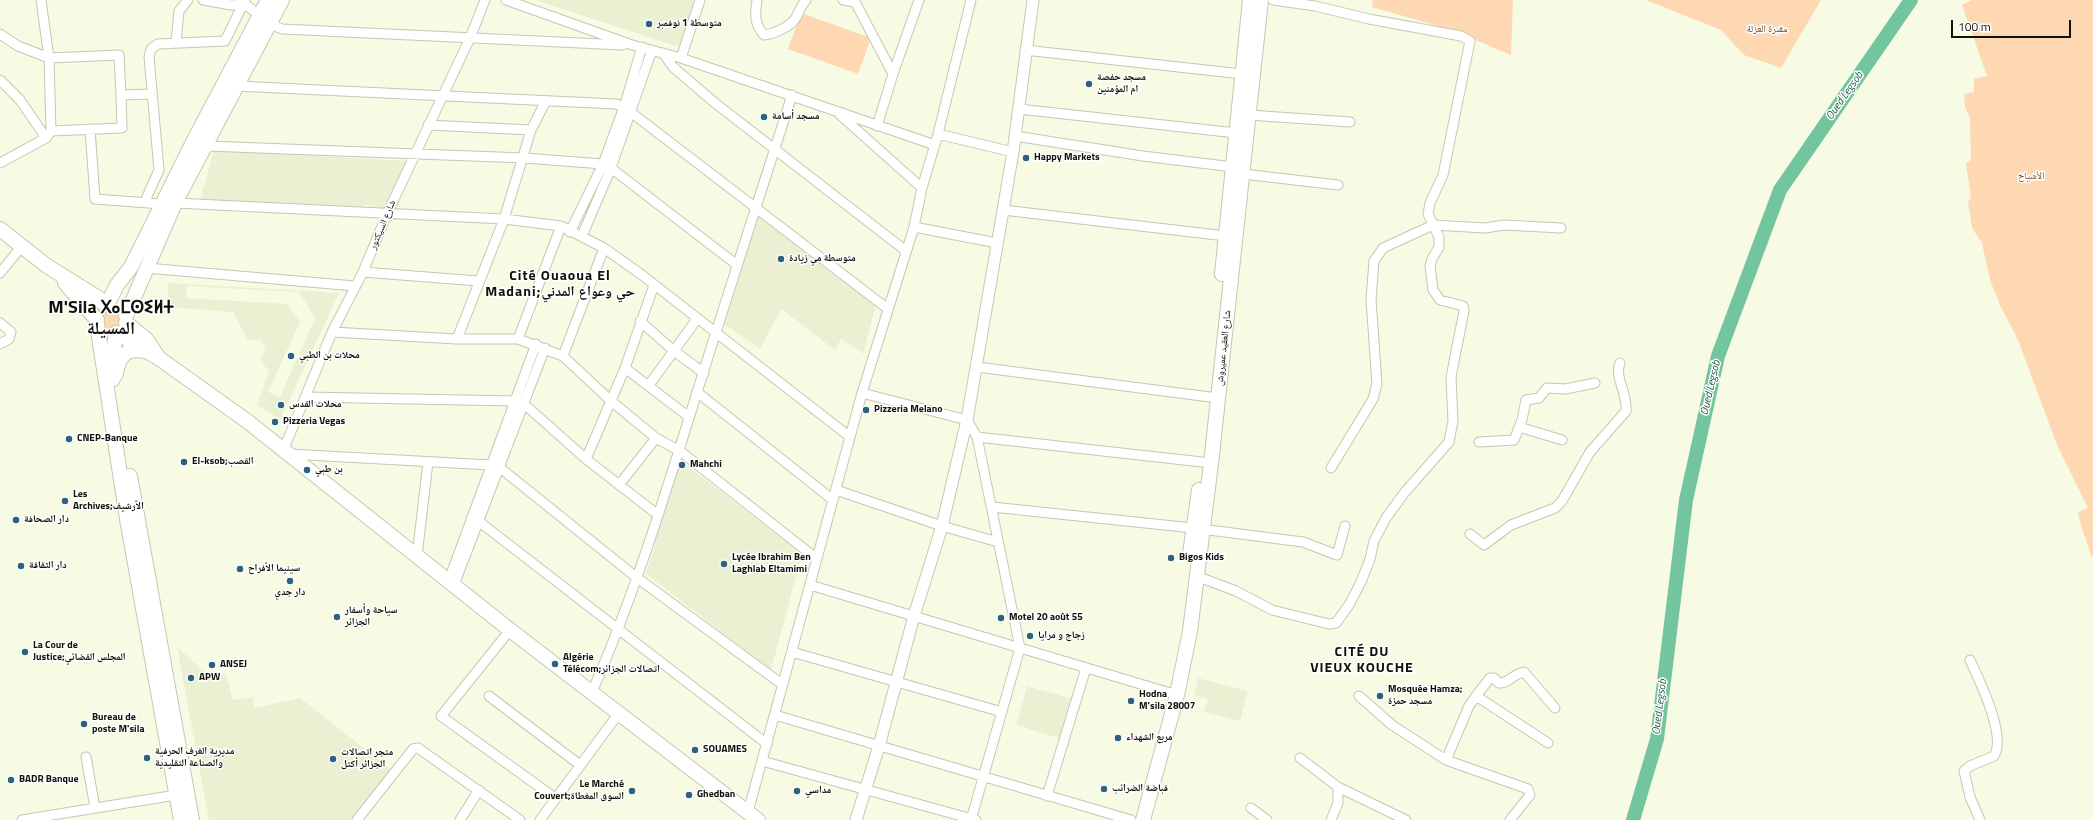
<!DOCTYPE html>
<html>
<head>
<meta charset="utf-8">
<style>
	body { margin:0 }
	#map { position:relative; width:2093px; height:820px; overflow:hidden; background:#f7fbe4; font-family:"Titillium Web",sans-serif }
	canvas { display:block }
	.scale { position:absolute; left:1951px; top:20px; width:120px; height:18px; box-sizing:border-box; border:2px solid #101109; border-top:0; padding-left:5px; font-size:12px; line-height:14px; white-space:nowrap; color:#101109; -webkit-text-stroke:3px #fff; paint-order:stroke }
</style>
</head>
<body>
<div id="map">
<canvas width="2093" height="820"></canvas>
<div class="scale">100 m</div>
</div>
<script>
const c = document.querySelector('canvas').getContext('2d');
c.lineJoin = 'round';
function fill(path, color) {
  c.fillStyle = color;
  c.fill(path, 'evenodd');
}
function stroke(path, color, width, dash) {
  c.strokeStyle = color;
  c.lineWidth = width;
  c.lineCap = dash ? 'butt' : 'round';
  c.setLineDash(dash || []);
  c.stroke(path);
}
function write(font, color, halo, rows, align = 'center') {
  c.font = font + ' "Titillium Web","Noto Naskh Arabic","Noto Sans Tifinagh",sans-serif';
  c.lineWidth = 3;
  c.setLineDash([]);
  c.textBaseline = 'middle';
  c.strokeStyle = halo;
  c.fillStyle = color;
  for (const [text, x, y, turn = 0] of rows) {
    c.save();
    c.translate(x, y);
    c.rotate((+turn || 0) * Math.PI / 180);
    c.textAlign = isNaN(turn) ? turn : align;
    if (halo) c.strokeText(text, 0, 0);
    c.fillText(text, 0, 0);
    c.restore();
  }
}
const built = new Path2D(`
	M535,0H697L682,48Z
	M214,150L407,161L383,209H373L369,205H365L361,209L200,201Z
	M759,213L876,305L863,354L841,339L835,350L781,309L760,349L724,324Z
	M168,283L339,293L280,420L257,405L269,372L260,359L266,349L260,340H248L233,312L167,307ZM187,286L299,292L315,318L280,397L268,392L300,322L288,304L186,298Z
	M680,460L802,554L771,670L646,574Z
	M177,647L200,668L207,672L226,675L233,700L253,697L254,708L300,698L394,772L356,820H209Z
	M1198,678L1248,691L1240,721L1204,712L1208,699L1194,695Z
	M1027,686L1073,699L1062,739L1016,725Z`);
const green = new Path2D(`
	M1373,0H1513L1511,55L1452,30L1372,7Z
	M1646,0H1821L1781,68L1744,55L1721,30Z
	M1972,0H2093V556H2091C2088,541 2080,528 2078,512L2088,508L2057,445L2018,340L2000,305L1990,280L1982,243L1972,228L1968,201L1971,199L1966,163L1971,160L1970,118L1965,107L1964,94L1974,92V79L1987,76L1962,5Z
	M801,13L871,38L858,74L788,49Z
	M101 319a10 10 0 1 1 20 0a10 10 0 1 1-20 0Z`);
const river = new Path2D(`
	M1633,820L1657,739L1686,500L1718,356L1780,190L1911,0`);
const minor = new Path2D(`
	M203,0L231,5L245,4L270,24L282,29L623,45
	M506,0L632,45L681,58L935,145
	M757,0C755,14 754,24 764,35C773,34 790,27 795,19C800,12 800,6 806,0
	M843,0L855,2
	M854,0L893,74
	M0,34L18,46L49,58L119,55L121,95L152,94
	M176,43L179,11L188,0
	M1025,50L1242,74
	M663,53L673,67L715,103L906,251
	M681,58L700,0
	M0,80L20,100L46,138
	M236,86L616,104L624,107L888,309
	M1019,109L1236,133
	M838,113L922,188
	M1249,115L1350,122
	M428,125L531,130
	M877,126L893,74L919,0
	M90,129L95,199L162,204
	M51,131L122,128L121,95
	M938,134L1013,152
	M1015,136L1143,156L1233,167
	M207,146L524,158L603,164L611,168L737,265
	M0,163L46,138L51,131L49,58L41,0
	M1243,174L1338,185
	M145,201L159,170L149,57L151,49L158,44L225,41L245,0
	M175,203L504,219L561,226L604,248L642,275L850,437
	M1003,210L1226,236
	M561,226L518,339L563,356L604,248
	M914,227L997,243
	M570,232L603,164L624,107L642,47
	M582,236L611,168L652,50
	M146,268L355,286
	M363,272L478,281
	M0,273L22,246
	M640,321L674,351L704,373
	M0,323L11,332L9,339L0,344
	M332,332L457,339H518
	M457,339L504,219L531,130L546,101
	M563,356L611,401L656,438L680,451L817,559
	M977,367L1210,397
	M625,368L689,417
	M649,385L697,319
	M697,392L833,500
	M862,393L967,420L977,437L1202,462
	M306,397L515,401L523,403L586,459L658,515
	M1519,427L1562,440
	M1479,442L1514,440L1522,420L1526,400L1539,398L1547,388L1565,389L1595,383
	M283,451L332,332L363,272L387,214L470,38L485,0
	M289,454L491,465L499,467L636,577L783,685
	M586,459L625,368L654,285
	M1331,468L1373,399L1377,384L1371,300L1374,261L1383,248L1433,225L1485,228L1504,225L1561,228
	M619,485L656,438
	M836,490L942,526L998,542
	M992,507L1193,528L1303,542L1337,555L1345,526
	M471,518L477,520L767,744
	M1470,534L1484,545L1511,525L1555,508L1562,501L1590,452L1626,411C1628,394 1614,377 1620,363
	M417,556L428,462
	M1196,576L1236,591L1272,610L1329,624L1336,623L1349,605L1361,582L1370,559L1374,541L1386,518L1405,492L1449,442L1453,421L1451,377L1464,311L1463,306L1440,300L1433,290L1430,266L1432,259L1439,247V237L1428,214L1430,203L1443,175L1470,41L1461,36L1369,19L1315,6L1273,0
	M449,580L536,344
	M454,585L545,348
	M810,585L1177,695
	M510,630L441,716L555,798
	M792,652L1002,712
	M1970,660C1979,680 2007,736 1994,756L1970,766L1964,771L1970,797L1980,820
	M592,692C631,603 661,508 690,415C723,308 758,202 792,95
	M489,696L580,765
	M1359,696L1392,725L1446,760L1469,706L1476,696L1548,743
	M1476,696L1490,678H1494L1499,683C1509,684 1514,673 1524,672L1555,708
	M775,715L1131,820
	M86,757L95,808
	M1300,758L1338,787V803L1331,820
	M1446,760L1528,789L1530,795L1510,820
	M762,761L976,820
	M1338,787L1406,820
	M1047,796L1086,668
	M1251,808L1267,820
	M748,812L862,393L914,227L922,188L938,134L971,0
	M22,820L176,795
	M357,820L413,749L418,748L520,820
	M460,820L479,790
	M540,820L619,713
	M971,820L1020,648L977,437`);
const tertiary = new Path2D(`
	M856,820L879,746L914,616L942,526L967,420L1013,152L1033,0`);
const primary = new Path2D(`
	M0,229L47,266L100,299L105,305
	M1222,274L1250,0
	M65,283L97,320
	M107,305L117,285L131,267L193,142L268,0
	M126,316L175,203L282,0
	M126,323L146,339L158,357
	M97,324L127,519L181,820
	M117,333L160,359L247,421L510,630L758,820
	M116,374C119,355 126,348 145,351
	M113,379L112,361L116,333
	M130,476L192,820
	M1190,554L1199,490
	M1143,820L1177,695L1190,631L1211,464L1261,0`);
const markers = [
	[649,24,4,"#2e617e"],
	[1089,84,4,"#2e617e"],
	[764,117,4,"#2e617e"],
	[1026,158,4,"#2e617e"],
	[781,259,4,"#2e617e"],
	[291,356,4,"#2e617e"],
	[281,405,4,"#2e617e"],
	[866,410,4,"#2e617e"],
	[275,422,4,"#2e617e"],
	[69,439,4,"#2e617e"],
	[184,462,4,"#2e617e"],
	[682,465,4,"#2e617e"],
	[307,470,4,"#2e617e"],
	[65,501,4,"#2e617e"],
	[16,520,4,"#2e617e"],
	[1171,558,4,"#2e617e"],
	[724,564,4,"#2e617e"],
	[21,566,4,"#2e617e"],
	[240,569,4,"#2e617e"],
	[290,581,4,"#2e617e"],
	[337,617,4,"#2e617e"],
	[1001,618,4,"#2e617e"],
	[1030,636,4,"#2e617e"],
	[25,652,4,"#2e617e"],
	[555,664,4,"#2e617e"],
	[212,665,4,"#2e617e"],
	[191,678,4,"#2e617e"],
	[1380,696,4,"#2e617e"],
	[1131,701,4,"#2e617e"],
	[84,724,4,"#2e617e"],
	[1118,738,4,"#2e617e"],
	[695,750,4,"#2e617e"],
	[147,758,4,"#2e617e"],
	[333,759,4,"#2e617e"],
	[11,780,4,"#2e617e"],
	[1104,789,4,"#2e617e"],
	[632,791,4,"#2e617e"],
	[797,791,4,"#2e617e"],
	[689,795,4,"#2e617e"]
];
const poiNames = [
	["متوسطة 1 نوفمبر",657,24],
	["مسجد حفصة",1097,78],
	["ام المؤمنين",1097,90],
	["مسجد أسامة",772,117],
	["Happy Markets",1034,158],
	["متوسطة مي زيادة",789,259],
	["محلات بن الطبي",299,356],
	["محلات القدس",289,405],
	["Pizzeria Melano",874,410],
	["Pizzeria Vegas",283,422],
	["CNEP-Banque",77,439],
	["El-ksob;القصب",192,462],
	["Mahchi",690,465],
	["بن طبي",315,470],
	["Les",73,495],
	["Archives;الأرشيف",73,507],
	["دار الصحافة",24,520],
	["Lycée Ibrahim Ben",732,558],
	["Laghlab Eltamimi",732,570],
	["Bigos Kids",1179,558],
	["دار الثقاقة",29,566],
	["سينيما الأفراح",248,569],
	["دار جدي",290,593,"center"],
	["سياحة وأسفار",345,611],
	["الجزائر",345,623],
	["Motel 20 août 55",1009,618],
	["زجاج و مرايا",1038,636],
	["La Cour de",33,646],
	["Justice;المجلس القضائي",33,658],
	["Algérie",563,658],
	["Télécom;اتصالات الجزائر",563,670],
	["ANSEJ",220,665],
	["APW",199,678],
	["Mosquée Hamza;",1388,690],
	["مسجد حمزة",1388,702],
	["Hodna",1139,695],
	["M'sila 28007",1139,707],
	["Bureau de",92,718],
	["poste M'sila",92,730],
	["مربع الشهداء",1126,738],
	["SOUAMES",703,750],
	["مديرية الغرف الحرفية",155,752],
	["والصناعة التقليدية",155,764],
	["متجر اتصالات",341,753],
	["الجزائر أكتل",341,765],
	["BADR Banque",19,780],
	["Le Marché",624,785,"right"],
	["Couvert;السوق المغطاة",624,797,"right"],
	["قباضة الضرائب",1112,789],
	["مداسي",805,791],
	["Ghedban",697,795]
];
const parkNames = [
	["مقبرة العزلة",1767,30],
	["الأشياخ",2031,177]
];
const streetNames = [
	["شارع السيكتور",383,225,-67],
	["شارع العقيد عميروش",1224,348,-84]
];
const waterNames = [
	["Oued Legsob",1845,96,-55],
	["Oued Legsob",1711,388,-77],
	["Oued Legsob",1660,707,-83]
];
const districtNames = [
	["Cité Ouaoua El",560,277],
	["Madani;حي وعواع المدني",560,293],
	["CITÉ DU",1362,653],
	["VIEUX KOUCHE",1362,669]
];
const townNames = [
	["M'Sila ⵝⴰⵎⵙⵉⵍⵜ",111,309],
	["المسيلة",111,330]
];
fill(built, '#ecf0d2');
fill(green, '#fed7b3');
stroke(river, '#73c59f', 14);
stroke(minor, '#c4c8b2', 11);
stroke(tertiary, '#c4c8b2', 13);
stroke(primary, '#c4c8b2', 16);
stroke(minor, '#fff', 9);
stroke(tertiary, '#fff', 11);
stroke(primary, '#fff', 14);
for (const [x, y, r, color] of markers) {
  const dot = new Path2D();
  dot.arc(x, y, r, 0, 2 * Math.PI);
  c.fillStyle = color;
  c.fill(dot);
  stroke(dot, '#fff', 1.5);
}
write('bold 10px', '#101109', '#fff', poiNames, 'left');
write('10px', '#724b22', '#fff', parkNames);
write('10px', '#101109', '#fff', streetNames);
write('italic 11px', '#205e45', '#fff', waterNames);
c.letterSpacing = '1px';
write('bold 14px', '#101109', '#fff', districtNames);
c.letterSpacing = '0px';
write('bold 18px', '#101109', '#fff', townNames);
</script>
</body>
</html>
